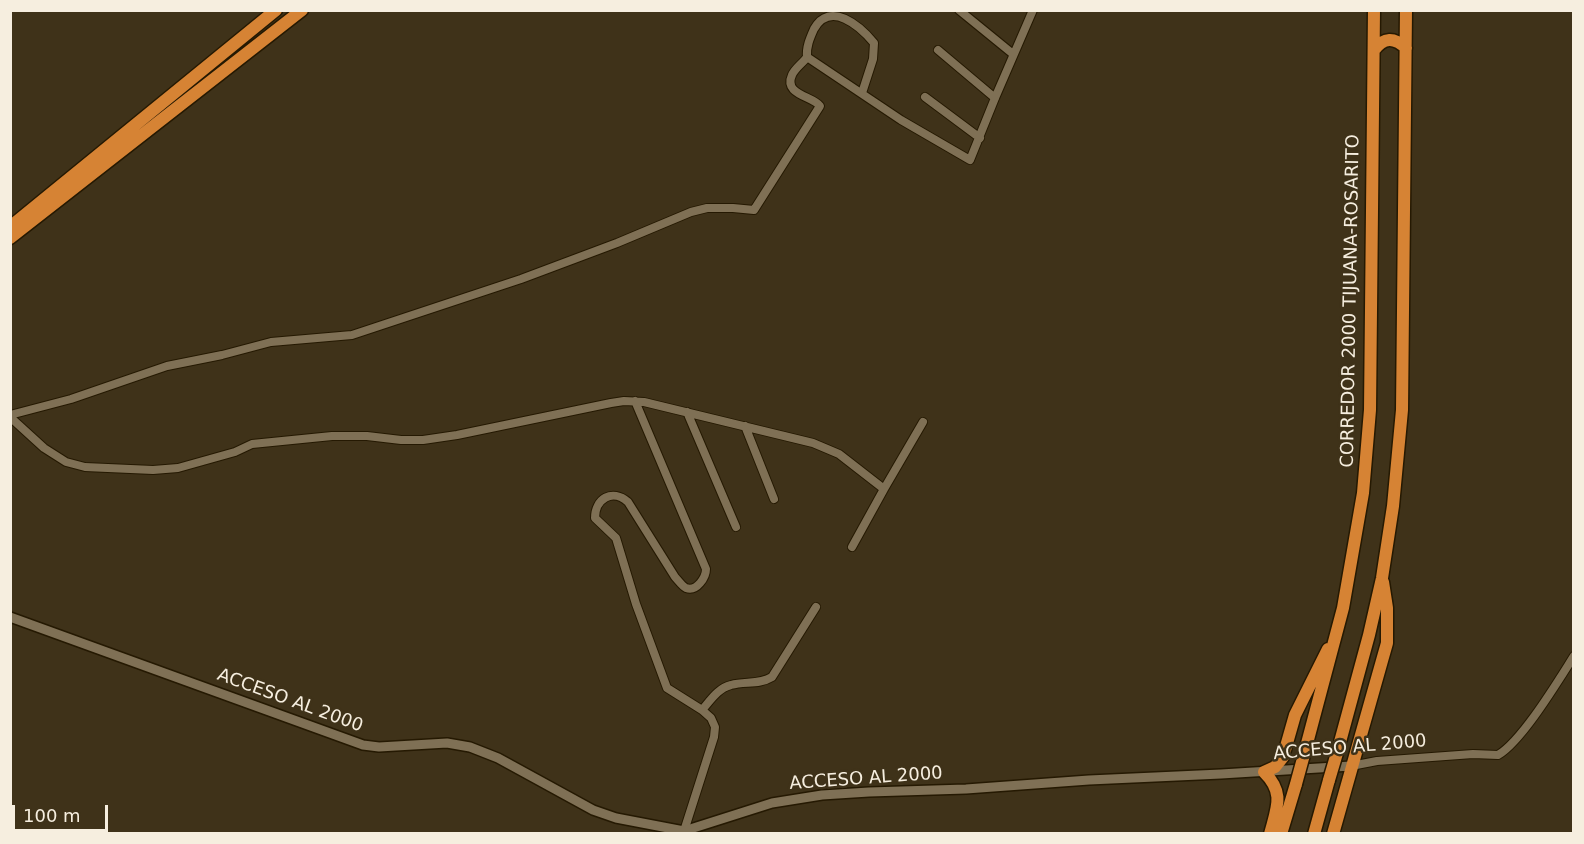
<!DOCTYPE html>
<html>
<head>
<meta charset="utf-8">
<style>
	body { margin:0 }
	#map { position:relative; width:1584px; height:844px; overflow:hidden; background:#3f3219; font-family:"DejaVu Sans",sans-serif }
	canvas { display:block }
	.frame { position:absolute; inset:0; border:12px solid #f6eedf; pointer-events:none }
	.scale { position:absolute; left:12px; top:805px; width:96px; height:27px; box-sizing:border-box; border:3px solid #f6eedf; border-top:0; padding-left:8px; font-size:18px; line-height:21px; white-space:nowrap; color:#f6eedf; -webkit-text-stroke:4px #3f3219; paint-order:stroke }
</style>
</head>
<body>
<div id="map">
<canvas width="1584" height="844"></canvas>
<div class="frame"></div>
<div class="scale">100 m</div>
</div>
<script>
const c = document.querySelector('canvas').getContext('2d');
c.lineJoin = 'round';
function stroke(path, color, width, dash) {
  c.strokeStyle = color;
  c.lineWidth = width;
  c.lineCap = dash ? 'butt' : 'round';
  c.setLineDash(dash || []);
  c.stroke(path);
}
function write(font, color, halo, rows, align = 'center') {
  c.font = font + ' "DejaVu Sans",sans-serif';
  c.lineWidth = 5;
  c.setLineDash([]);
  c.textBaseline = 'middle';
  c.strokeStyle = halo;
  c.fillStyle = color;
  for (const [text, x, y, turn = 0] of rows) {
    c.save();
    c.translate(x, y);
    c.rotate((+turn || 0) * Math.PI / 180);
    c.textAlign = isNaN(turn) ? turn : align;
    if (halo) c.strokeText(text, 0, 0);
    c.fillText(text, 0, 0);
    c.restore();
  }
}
const minor = new Path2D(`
	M959,10L1013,54
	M938,50L995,98
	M807,57L901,120L970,160L995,98L1033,10
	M807,57C806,47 810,38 814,29C830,0 860,26 874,43L873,59L862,93
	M925,97L980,138
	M635,401L706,569C706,577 697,592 686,588C682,586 678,580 675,577L628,502C612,488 595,499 595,518L616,538L636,604L667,688L702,710L711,718L715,727L714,737L684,831
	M687,412L736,527
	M10,415L71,399L167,366L222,355L271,342L352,335L521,279L617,243L691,212L707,208H733L754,210L820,106C813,96 783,95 792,75C795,68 803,63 807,57
	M10,417L44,448L66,462L85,467L153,470L178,468L235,452L252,444L332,436H367L401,440H423L457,435L611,403L624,401L644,402L813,443L839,454L884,489L852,547
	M745,426L774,499
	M884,489L923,422
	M702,710C710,701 718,688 731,685C745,681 759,685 772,677L816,607
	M1351,766L1377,761L1473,754L1498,755C1522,741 1558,681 1574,656`);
const tertiary = new Path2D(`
	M10,617L363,745L379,747L447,743L470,747L498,758L593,810L616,818L684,831L772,803L822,795L869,792L966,789L1089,780L1221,774L1351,766`);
const trunk = new Path2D(`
	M1374,50C1384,37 1394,37 1406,48
	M10,227L276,10
	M10,238L302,10
	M1305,751L1343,608L1363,493L1370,410L1374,10
	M1337,753L1369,635L1382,578L1393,506L1402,410L1406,10
	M1270,834C1277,807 1285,793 1264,772L1275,767L1283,757L1295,715L1328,649
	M1281,834L1296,784
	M1314,834L1329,780
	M1333,834L1387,643V608L1383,582`);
const trunkBridge = new Path2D(`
	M1329,780L1337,753
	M1296,784L1305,751`);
const streetNames = [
	["CORREDOR 2000 TIJUANA-ROSARITO",1351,301,-89],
	["ACCESO AL 2000",290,701,20],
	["ACCESO AL 2000",1350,748,-5],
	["ACCESO AL 2000",866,779,-4]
];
stroke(minor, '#251902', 10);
stroke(tertiary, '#251902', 12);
stroke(trunk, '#251902', 15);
stroke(minor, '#7f7055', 8);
stroke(tertiary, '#7f7055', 9);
stroke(trunk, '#d68334', 12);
stroke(trunkBridge, '#251902', 15, []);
stroke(trunkBridge, '#d68334', 12);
write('18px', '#f6eedf', '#3f3219', streetNames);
</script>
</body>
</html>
